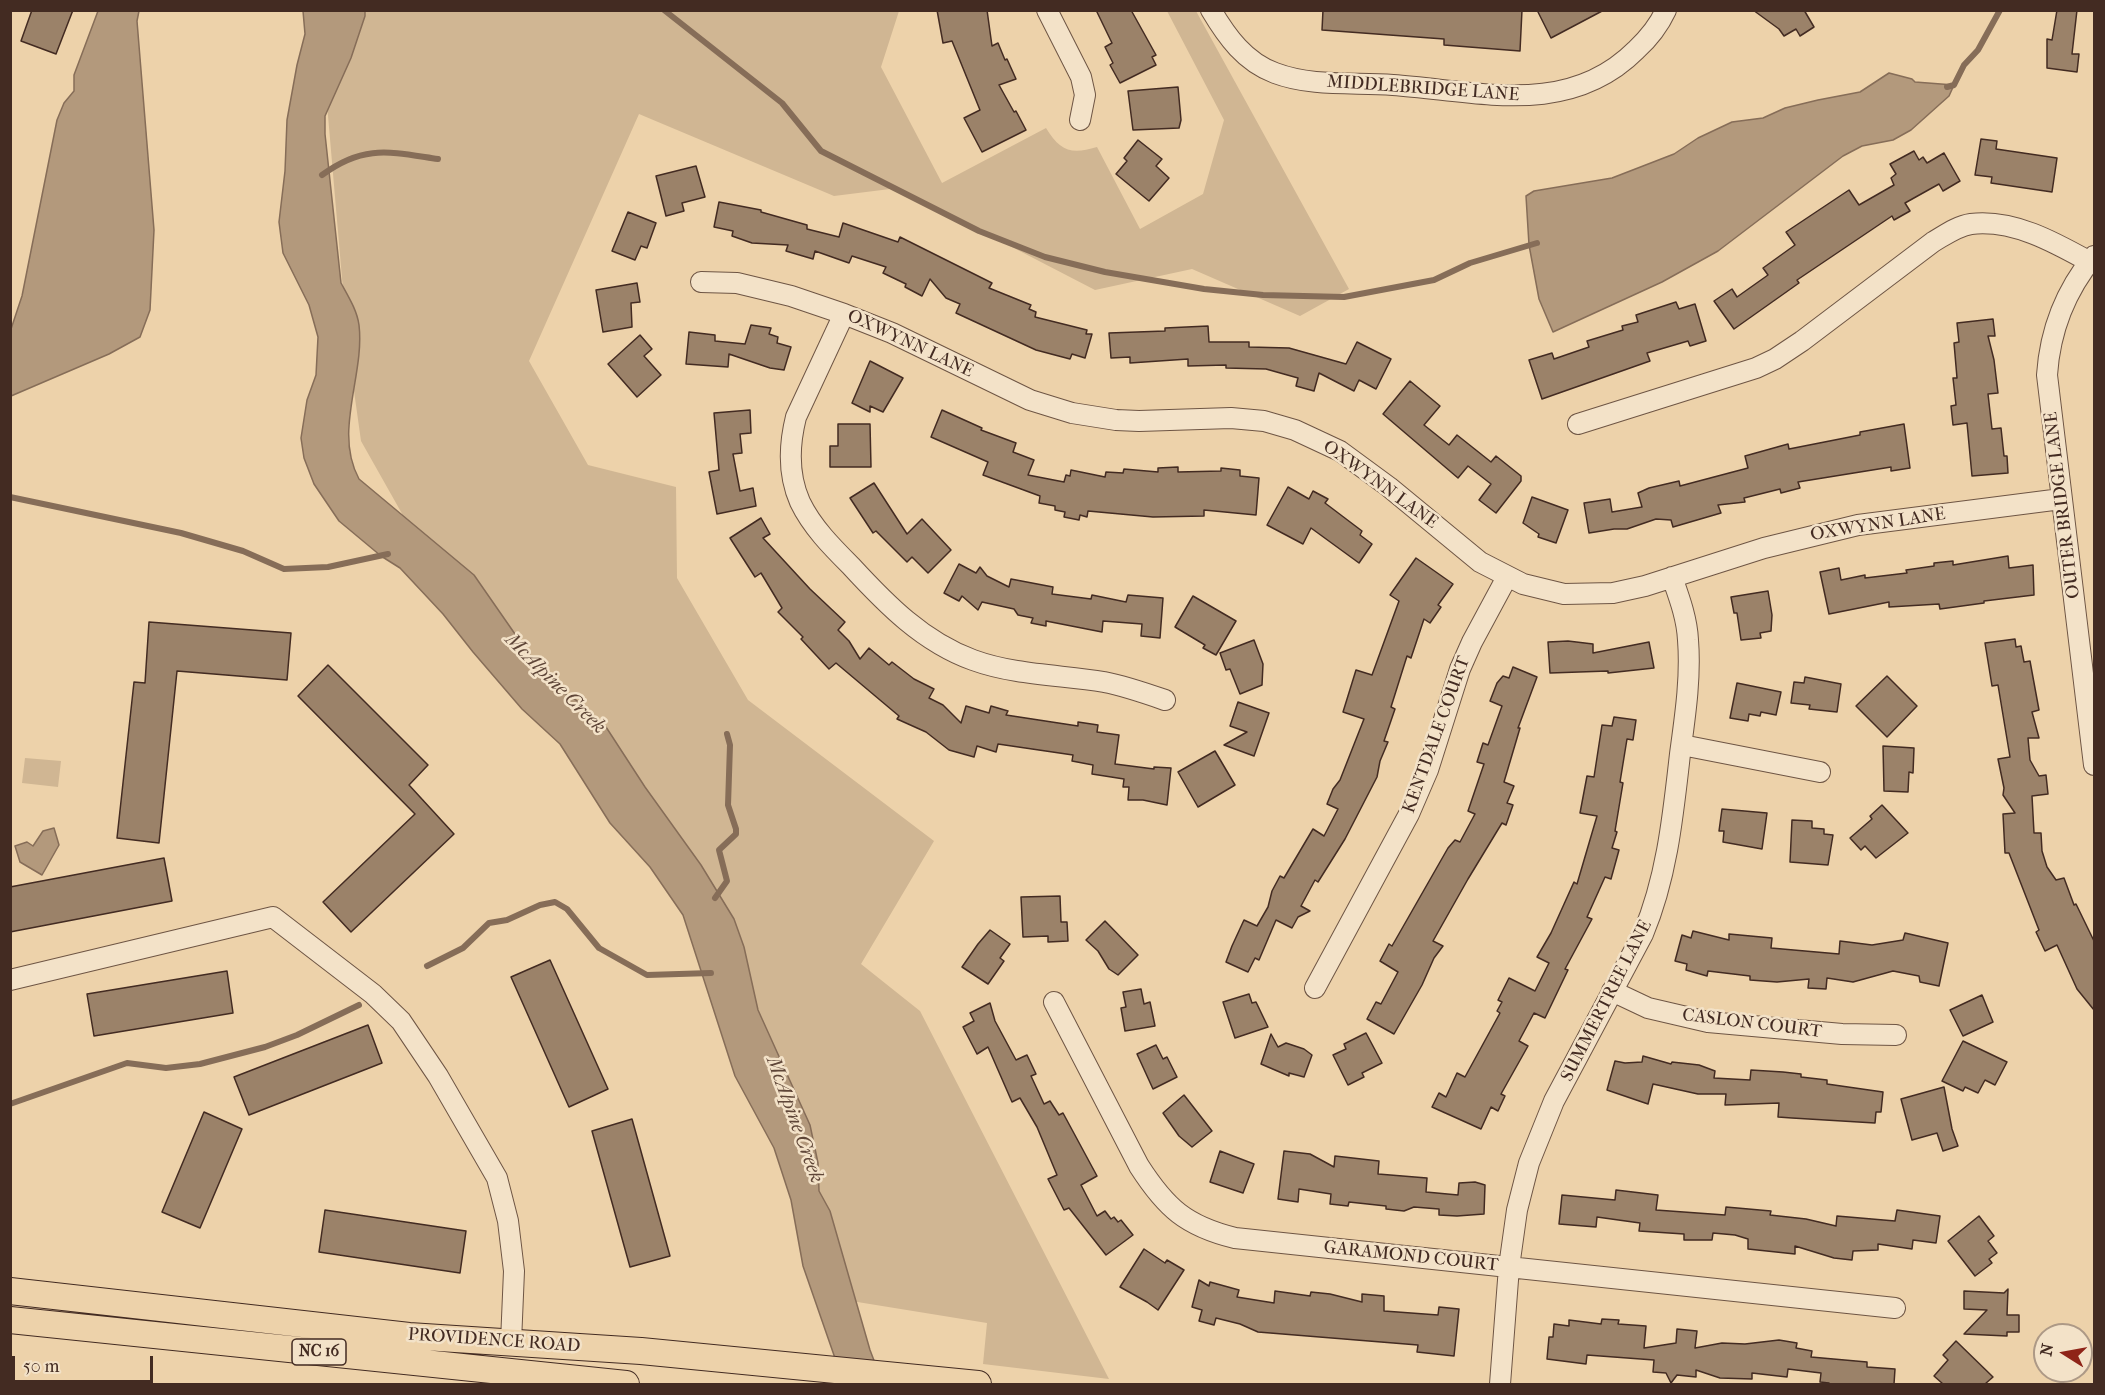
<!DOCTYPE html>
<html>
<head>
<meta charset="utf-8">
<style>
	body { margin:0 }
	#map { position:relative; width:2105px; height:1395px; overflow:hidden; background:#edd2aa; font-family:"IM FELL French Canon",serif }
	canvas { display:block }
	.frame { position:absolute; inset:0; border:12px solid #432b22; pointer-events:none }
	.north { position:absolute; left:2033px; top:1323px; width:60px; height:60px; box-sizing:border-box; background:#f3e2c8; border:2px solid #ad9986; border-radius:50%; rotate:281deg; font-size:16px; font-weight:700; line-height:24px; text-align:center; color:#432b22 }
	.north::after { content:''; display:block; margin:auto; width:21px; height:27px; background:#8f2418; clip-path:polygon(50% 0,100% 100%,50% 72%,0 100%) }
	.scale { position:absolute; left:12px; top:1356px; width:141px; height:27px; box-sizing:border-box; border:3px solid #432b22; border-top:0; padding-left:8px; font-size:18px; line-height:21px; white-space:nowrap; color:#432b22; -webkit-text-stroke:4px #f3e2c8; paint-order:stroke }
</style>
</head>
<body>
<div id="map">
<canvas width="2105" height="1395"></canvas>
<div class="frame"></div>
<div class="north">N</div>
<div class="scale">50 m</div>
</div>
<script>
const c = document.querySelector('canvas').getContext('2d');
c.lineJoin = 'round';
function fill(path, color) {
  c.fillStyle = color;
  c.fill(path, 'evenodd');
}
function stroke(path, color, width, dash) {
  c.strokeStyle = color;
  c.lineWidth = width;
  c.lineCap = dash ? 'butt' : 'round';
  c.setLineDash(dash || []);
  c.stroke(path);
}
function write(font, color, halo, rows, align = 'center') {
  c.font = font + ' "IM FELL French Canon",serif';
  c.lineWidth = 5;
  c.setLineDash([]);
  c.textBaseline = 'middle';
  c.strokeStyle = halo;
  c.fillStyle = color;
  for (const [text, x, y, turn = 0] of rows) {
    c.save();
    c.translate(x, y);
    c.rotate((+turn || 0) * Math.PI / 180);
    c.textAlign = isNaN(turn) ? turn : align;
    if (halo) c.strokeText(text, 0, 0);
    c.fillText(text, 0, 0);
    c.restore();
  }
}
const green = new Path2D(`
	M319,11H899L881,67L942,183L1046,128C1060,151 1071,155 1097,147L1140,229L1203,194L1224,120L1167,11H1196L1349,289L1300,316L1192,269L1095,290L898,188L834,196L639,114L529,361L588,465L676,487L677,578L748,700L934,841L861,964L920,1011L1109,1379L983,1364L987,1323L839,1299L712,909L440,581L361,441L348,348Z
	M25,758L61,761L58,787L22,783Z`);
const water = new Path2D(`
	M98,11H139L137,21L154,230L150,310L140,337L109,354L11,396V329L22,296L57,120L64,103L74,91V75Z
	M303,11H365V16L351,58L325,116V134L341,283C348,296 357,310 359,325C365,375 333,432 359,479L474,575L540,670L560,691L576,700L606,727L645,787L701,865L734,919L744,947L758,1010L810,1125L818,1163L819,1191L830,1211L870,1350L883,1384H844L803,1266L791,1200L774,1148L735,1076L683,915L650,867L610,823L560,744L522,709L473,652L443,614L400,568L381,556L339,521L314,484L304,458L301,438L307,400L316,375L318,337L309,305L283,253L279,222L285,171L287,120L297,65L305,34Z
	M1889,73L1912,79L1915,82L1954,85L1949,96L1911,130L1893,140L1862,146L1843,156L1718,251L1662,282L1553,332L1539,299L1529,245L1526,196L1534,191L1612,178L1674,154L1698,138L1732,122L1763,118L1785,108L1818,100L1860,92Z
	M54,828L59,845L42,875L20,862L15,846L27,842L33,846L43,831Z`);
const stream = new Path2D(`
	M664,10L782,103L821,151L979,231L1045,257L1105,272L1204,289L1263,295L1344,297L1434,280L1470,263L1537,243
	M1947,87L1954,85L1964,65L1978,50L2000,10
	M322,175C364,144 390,152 438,159
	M10,497L181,533L243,551L284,569L328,567L388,554
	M715,898L727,881L719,850L736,834V829L728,805L730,745L727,734
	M427,966L463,948L489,923L507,920L540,905L555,902L567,909L599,948L647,975L711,973
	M10,1104L127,1063L166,1068L200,1064L265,1047L297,1035L359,1005`);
const building = new Path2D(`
	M32,10H73L56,54L21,41Z
	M937,10H987L992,46L998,43L1005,60L1007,59L1016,79L999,85L1014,112L1016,111L1026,130L982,152L964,118L980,110L952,41L943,43Z
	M1096,10H1131L1156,55L1152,57L1156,65L1120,83L1110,65L1113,63L1105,47L1112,43Z
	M1323,10H1522L1520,51L1444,45V39L1322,30Z
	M1537,10H1604L1551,38Z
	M1753,10H1804L1814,27L1800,36L1796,29L1784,36L1779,29Z
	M2057,10H2077L2072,54H2079L2077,72L2047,68V39L2052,40Z
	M1178,87L1181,120L1179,128L1133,130L1128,91Z
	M1981,139L1997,141L1996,149L2057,158L2052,192L1991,183L1992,177L1975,175Z
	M1138,140L1162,159L1156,166L1169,178L1149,201L1116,174L1127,161L1124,158Z
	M1914,151L1919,160L1923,157L1927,163L1944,153L1960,181L1943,191L1939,184L1905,203L1910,211L1894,220L1892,216L1797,280L1799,283L1734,329L1714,301L1732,289L1737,297L1768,275L1763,268L1795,245L1786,232L1849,190L1859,205L1894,185L1891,178L1896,174L1890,164Z
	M696,166L705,197L682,203L684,211L666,216L656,176Z
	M719,202L761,210V212L807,225V229L839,237L843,223L898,242L900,237L992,283L989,288L1031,305L1029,309L1036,312L1035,317L1087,330L1086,334H1092L1085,358L1072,354L1070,359L1036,350L956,313L960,304L946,298L930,279L922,296L905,287L906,284L883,273L886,267L852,256L849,263L815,251L813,259L786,251L788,245L752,243L732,236L733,231L714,227Z
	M628,212L656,223L647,248L641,246L635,260L612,251Z
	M637,283L640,302L631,303L632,327L603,332L596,290Z
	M1676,302L1679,309L1695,304L1706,341L1690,346L1688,341L1647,353L1650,361L1542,399L1529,360L1552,353L1554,359L1589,347L1587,341L1623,330L1622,326L1638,322L1636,315Z
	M1993,319L1995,336H1988L1994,360L1998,393L1988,394L1992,429L2001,428L2004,456H2007L2008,473L1972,476L1967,423L1953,425L1951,406L1956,405L1953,378H1957L1954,343L1959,342L1957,323Z
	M751,325L771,328L769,334L778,337L777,343L791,347L784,370L770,368L729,354L728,367L686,364L689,332L715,335V341L745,344Z
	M1208,326L1209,342H1249V347L1289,348L1346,364L1357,342L1391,359L1376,389L1359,380L1354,391L1319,373L1314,391L1296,386L1298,378L1266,369L1226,368V365L1188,366V359L1130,363V357L1111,358L1109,333L1165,331V328Z
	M640,335L652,349L644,356L661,375L637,397L608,364Z
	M870,361L903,378L883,412L870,406V412L852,403Z
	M1410,381L1440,406L1424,425L1449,445L1457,435L1491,462L1496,456L1521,476V481L1496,513L1479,500L1491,484L1468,466L1458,478L1383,414Z
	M750,410L751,433L740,434L742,453L733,454L740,491L753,488L756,506L717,514L709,472L719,470L714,413Z
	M942,410L982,428L981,430L1016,443L1013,452L1034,460L1028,475L1064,482L1066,475L1070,476L1071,470L1105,477L1106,472L1123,473L1124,469L1158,472V468L1178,467V472L1221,471V468L1240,470V476L1259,478L1256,515L1204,510V516L1153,517L1088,511L1087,517L1080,515L1079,520L1064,517L1065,512L1055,510V506L1039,503L1040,496L983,475L988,462L931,437Z
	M838,424H870L871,467H830V446H838Z
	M1904,424L1910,468L1891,471V467L1798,482L1800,488L1781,493L1780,489L1744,498L1745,502L1718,505L1721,513L1673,527L1671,520L1656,519L1627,529H1614L1589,533L1584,503L1610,499L1612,512L1642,507L1638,493L1649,488L1679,481L1680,486L1748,468L1745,456L1788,444L1789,449L1860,435V432Z
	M874,483L907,534L922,519L951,550L928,573L912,557L907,562L876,531L873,533L850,498Z
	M1288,487L1309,499L1313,491L1328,499L1325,503L1362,531L1360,535L1372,544L1359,563L1311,528L1303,544L1267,525Z
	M1532,497L1568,510L1556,543L1538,537L1539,534L1523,523Z
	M761,518L770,534L763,538L810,589L845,622L838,630L849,641L860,659L869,648L889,665L892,662L914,679L934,689L929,698L943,705L961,723L966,706L989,713L991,706L1008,711L1006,715L1078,726V722L1098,725L1097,732L1119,735L1115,764L1154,769V767L1171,768L1167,805L1143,800H1128L1129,787H1123L1124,779L1092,774L1093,765L1072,761L1073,755L998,744L996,752L977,746L974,757L949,750L926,732L897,719L899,716L836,663L829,669L801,639L803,637L778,612L782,608L761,573L755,577L730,538Z
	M2008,556L2009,568L2033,565L2034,595L1984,601V603L1940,609L1939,604L1889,607V602L1829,614L1820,572L1839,568L1841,580L1865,575V578L1907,573L1906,570L1934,566V563L1953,561V565Z
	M1416,558L1453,584L1438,605L1441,607L1430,623L1424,619L1411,658L1407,656L1391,707L1395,709L1384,741L1388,742L1380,761L1377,777L1345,839L1318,882L1315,880L1301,906L1310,911L1298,917L1292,928L1276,920L1259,960L1255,958L1248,972L1226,962L1232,946L1244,920L1257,926L1268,907L1272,891L1280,876L1284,878L1313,829L1324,836L1338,809L1327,804L1333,789L1340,780L1364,719L1343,712L1356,670L1372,675L1399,601L1390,595Z
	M959,564L976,573L980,567L987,576L1009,587L1011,579L1053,587L1052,594L1091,599L1092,595L1126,602L1128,595L1163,598L1160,638L1141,636L1142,624L1103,621L1102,632L1046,621V626L1031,623L1033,618L1018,615L1014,609L982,602L978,610L962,596L959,601L944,593Z
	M1768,591L1772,615L1771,631L1760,633L1761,638L1741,640L1737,613H1734L1731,597Z
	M1193,596L1236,621L1216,655L1203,648L1205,645L1175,627Z
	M149,622L291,633L287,680L177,671L159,843L117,838L134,682L145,683Z
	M2015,639L2016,647L2021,646L2024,662L2030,661L2039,710L2032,712L2039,738H2028L2030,760L2039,776L2046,775L2048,794L2032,796L2034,833H2041L2042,851L2047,867L2056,880L2064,878L2074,905L2076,904L2094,941V1010L2077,989L2057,945L2045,951L2036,932L2039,930L2009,853H2005L2003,814L2015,813L2003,795L2004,788L1998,759L2010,757L1998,685L1992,686L1985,643Z
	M1254,640L1263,664L1262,685L1240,694L1230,669L1226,670L1220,653Z
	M1568,641L1593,644V653L1649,642L1654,668L1608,673V671L1550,673L1548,642Z
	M328,665L428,765L409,785L454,834L351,932L323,902L415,814L298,696Z
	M1513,667L1537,677L1518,728H1520L1504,782L1514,786L1507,803L1513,805L1506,825L1502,823L1468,879L1433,941L1443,946L1434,958L1422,985L1394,1034L1367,1019L1376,1002L1381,1004L1398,972L1380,961L1389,944L1392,946L1448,848L1455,840L1460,842L1475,814L1468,811L1484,764L1477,762L1483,743L1488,745L1502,706L1490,701L1497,683L1503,676L1509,678Z
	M1887,676L1917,706L1887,737L1856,706Z
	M1805,677L1841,684L1837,712L1809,709L1810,705L1791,703L1794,682L1804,683Z
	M1737,683L1781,692L1776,715L1761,712L1760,716L1749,714L1748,721L1730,718Z
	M1238,702L1269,713L1254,756L1224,745L1247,732L1230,726Z
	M1614,717L1636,720L1633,740L1627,739L1620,782L1623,783L1615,831L1617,832L1612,848L1619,850L1611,879L1605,877L1587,917L1592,919L1565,969L1568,970L1545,1018L1534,1013L1519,1041L1528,1046L1501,1094L1505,1096L1498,1111L1491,1107L1481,1129L1432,1107L1439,1093L1446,1097L1457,1073L1465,1077L1500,1013L1497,1011L1502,1002L1498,1000L1509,978L1535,991L1549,963L1537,957L1551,933L1574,882L1577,884L1597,816L1580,813L1587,776L1594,777L1602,725L1612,726Z
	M1883,746L1914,748L1913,773L1909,772L1908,792L1884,791Z
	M1215,751L1235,785L1198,807L1178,772Z
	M1882,805L1908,833L1876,858L1865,846L1861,850L1850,838L1872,819L1870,816Z
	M1722,809L1767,813L1762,849L1723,842L1724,831H1719Z
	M1792,820L1812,821V828L1824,829V834L1833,835L1828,865L1790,862Z
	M164,858L172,901L10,932V887Z
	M1060,896L1061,922H1067L1068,941L1048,942V936L1023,937L1021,897Z
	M1105,921L1138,955L1118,975L1109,969L1098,951L1086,940Z
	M990,930L1010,944L1000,958L1004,961L988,984L962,967L978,944Z
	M1693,931L1729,940V934L1772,938L1771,948L1839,954L1840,941L1872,945L1903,940L1905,933L1948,943L1939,986L1920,982L1919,976L1893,971L1853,982L1827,978L1826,989L1808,988L1809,979L1777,982L1750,980V976L1708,971L1707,976L1686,970L1687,964L1675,961L1682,935L1691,938Z
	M550,960L608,1089L569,1107L511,977Z
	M227,971L233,1013L94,1036L87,994Z
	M1141,989L1144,1004L1150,1002L1155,1026L1125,1031L1121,1008L1126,1007L1123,992Z
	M1249,994L1252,1003L1256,1002L1268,1027L1235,1038L1223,1002Z
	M1982,995L1993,1022L1963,1036L1950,1010Z
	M990,1003L995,1021L1016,1060L1027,1055L1036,1074L1031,1076L1044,1104L1050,1101L1059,1115L1063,1113L1097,1176L1081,1185L1097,1216L1105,1211L1111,1219L1114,1217L1118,1222L1121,1220L1133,1235L1106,1255L1069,1208L1064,1210L1048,1179L1057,1175L1037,1127L1020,1098L1012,1102L988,1047L977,1054L963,1027L974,1021L970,1013Z
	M368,1025L382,1063L249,1115L234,1077Z
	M1366,1033L1382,1063L1362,1073L1364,1077L1348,1085L1333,1055L1346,1049L1344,1044Z
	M1271,1034L1278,1047L1286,1043L1304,1049L1312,1055L1304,1077L1289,1073V1076L1261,1064Z
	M1963,1041L2007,1062L1995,1085L1985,1080L1978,1093L1965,1087L1963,1091L1942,1081Z
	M1156,1045L1163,1059L1167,1057L1177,1077L1153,1089L1137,1054Z
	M1643,1056L1671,1064L1672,1062L1699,1065L1715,1071L1714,1078L1750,1080L1751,1070L1783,1072L1801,1074V1077L1827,1080V1084L1883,1092L1881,1112H1876L1875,1123L1792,1118L1778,1117L1779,1103L1725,1105L1726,1094H1698L1653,1084L1648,1104L1607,1090L1615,1061L1625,1063L1642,1062Z
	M1944,1087L1952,1129L1958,1146L1943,1151L1937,1133L1912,1140L1901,1099Z
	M1184,1095L1212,1131L1192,1147L1179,1136L1163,1113Z
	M204,1112L242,1129L200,1228L162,1212Z
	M632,1119L670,1256L630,1267L592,1131Z
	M1220,1151L1254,1164L1243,1193L1210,1182Z
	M1284,1151L1310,1154L1334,1167L1335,1156L1379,1161L1378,1174L1427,1178L1426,1192L1458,1195L1459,1183L1475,1182L1485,1185L1484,1214L1457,1216L1439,1215V1209L1414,1207L1404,1211L1386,1209V1206L1349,1202L1348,1206L1330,1204L1331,1194L1299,1189L1298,1202L1278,1199Z
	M1616,1190L1658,1195L1656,1210L1725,1215L1726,1207L1771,1211L1770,1215L1806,1219L1836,1226L1837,1216L1895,1221L1897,1210L1940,1216L1936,1243L1913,1240L1912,1249L1878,1244V1250L1853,1251L1852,1260L1834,1258L1795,1246V1254L1748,1249V1239L1735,1235L1713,1233L1712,1240H1684V1234L1639,1231L1640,1223L1597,1217L1596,1227L1559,1224L1562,1195L1615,1200Z
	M325,1210L466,1231L460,1273L319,1252Z
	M1979,1216L1994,1236L1988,1241L1997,1253L1989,1259L1992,1263L1975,1276L1948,1241Z
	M1144,1249L1165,1263L1167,1260L1184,1270L1158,1310L1147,1302L1120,1287Z
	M1199,1280L1209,1286L1210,1282L1239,1290L1237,1297L1274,1303L1275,1291L1310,1296L1311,1292L1330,1294L1362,1302V1294L1384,1296V1311L1438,1315L1439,1307L1459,1309L1454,1356L1417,1352L1418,1345L1258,1332L1240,1324L1216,1318L1214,1325L1199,1321L1202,1310L1192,1307Z
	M2008,1289L2007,1315H2019V1332H2007V1336L1964,1334L1987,1310L1964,1309V1291L2004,1293Z
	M1602,1319L1619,1320L1618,1324L1646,1326L1644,1348L1676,1343L1677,1329L1697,1331L1695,1348L1722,1343L1745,1344L1779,1340L1797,1343L1796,1348L1812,1351L1811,1357L1867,1362V1367L1895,1369L1894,1384H1828L1829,1383L1820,1382L1821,1373L1788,1369L1787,1377L1752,1373V1379L1720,1378L1696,1370V1377L1677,1375L1671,1383L1666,1373L1653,1372L1654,1360L1587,1355L1586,1364L1547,1359L1549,1337H1553L1554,1324L1569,1326V1320L1601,1324Z
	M1956,1341L1993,1377L1985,1384H1943L1934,1376L1948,1360L1943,1355Z`);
const minor = new Path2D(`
	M1047,10L1081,77L1085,95L1080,120
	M1211,10C1227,37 1245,62 1275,73C1312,87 1354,82 1393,85C1478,91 1568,118 1636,50C1648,39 1659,25 1666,10
	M2094,256C2066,290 2050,330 2047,375L2094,765
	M701,282L737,283L791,296L844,314L892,333L1030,400L1072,413L1116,420L1139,421L1231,418L1264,421L1295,430L1340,451L1389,487L1480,562L1523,584L1564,594L1613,593L1645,586L1764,548L1858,525L2061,499
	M844,314L796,417C789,445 788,475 800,502C812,527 832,547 851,566C886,604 923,642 973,660C1014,675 1061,675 1104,682C1125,686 1145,693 1165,700
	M1578,424L1756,368L1775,359L1802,341L1933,242C1945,235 1957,226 1971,224C2013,219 2054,242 2090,262
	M1682,745L1820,772
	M10,980L273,917L373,994L401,1021L438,1076L497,1178L508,1221L514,1271L511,1342
	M1315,988L1409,814L1428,770L1460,669L1472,642L1507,577
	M1612,991L1648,1008L1708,1022L1842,1034L1896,1035
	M1054,1002L1139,1166C1166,1208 1186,1226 1235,1238L1895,1308
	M1500,1384L1509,1267L1517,1210L1529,1163L1554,1101L1643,934C1667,877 1673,816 1680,754C1685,717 1691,678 1688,640C1687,618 1679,597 1672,577`);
const major = new Path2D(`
	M10,1291L409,1336L641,1351L978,1384
	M10,1320L626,1384`);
const shields = [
	[319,1352,54]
];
const shieldNames = [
	["NC 16",319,1352]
];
const streetNames = [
	["MIDDLEBRIDGE LANE",1423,89,4],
	["OXWYNN LANE",910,344,25],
	["OXWYNN LANE",1380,485,36],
	["OUTER BRIDGE LANE",2063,505,-97],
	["OXWYNN LANE",1878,525,-9],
	["KENTDALE COURT",1437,735,-70],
	["SUMMERTREE LANE",1607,1001,-63],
	["CASLON COURT",1752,1024,7],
	["GARAMOND COURT",1411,1257,6],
	["PROVIDENCE ROAD",494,1341,4]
];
const waterNames = [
	["McAlpine Creek",555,684,45],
	["McAlpine Creek",794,1120,70]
];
fill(green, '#d0b693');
fill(water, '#b3997c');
stroke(water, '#866d58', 1.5);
stroke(stream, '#866d58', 6);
fill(building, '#9b8269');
stroke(building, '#432b22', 1.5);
stroke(minor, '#6e5544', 22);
stroke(major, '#432b22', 28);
stroke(minor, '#f3e2c8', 20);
stroke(major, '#edd2aa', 26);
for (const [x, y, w] of shields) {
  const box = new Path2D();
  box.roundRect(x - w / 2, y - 13, w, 26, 4.5);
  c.fillStyle = '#f3e2c8';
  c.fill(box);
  stroke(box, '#432b22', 1.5);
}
write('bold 16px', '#432b22', null, shieldNames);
write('18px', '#432b22', '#f3e2c8', streetNames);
write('italic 20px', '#5f4638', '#f3e2c8', waterNames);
</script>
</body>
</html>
